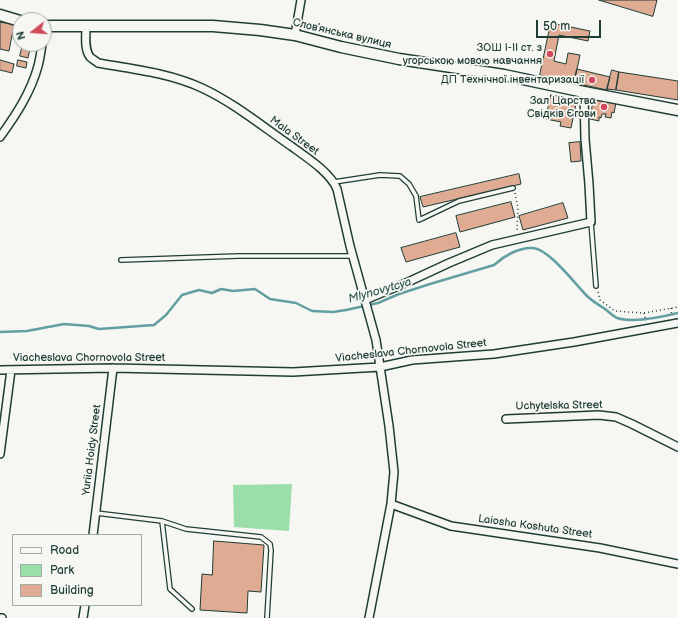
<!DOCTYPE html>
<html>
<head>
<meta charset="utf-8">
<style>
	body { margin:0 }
	#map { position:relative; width:678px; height:618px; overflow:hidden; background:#f6f6f2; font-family:"Balsamiq Sans",sans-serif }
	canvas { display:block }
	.legend { position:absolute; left:12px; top:534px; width:130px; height:72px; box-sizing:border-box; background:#f6f6f2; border:1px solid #a0aca6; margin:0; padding:5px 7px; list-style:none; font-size:12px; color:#1f3d34 }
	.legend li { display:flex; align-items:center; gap:8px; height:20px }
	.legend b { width:20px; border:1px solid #a0aca6 }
	.north { position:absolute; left:12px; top:12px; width:40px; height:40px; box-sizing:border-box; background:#f6f6f2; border:1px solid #a0aca6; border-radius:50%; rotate:253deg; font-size:11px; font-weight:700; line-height:16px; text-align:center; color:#1f3d34 }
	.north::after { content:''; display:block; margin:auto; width:14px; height:18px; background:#d1495b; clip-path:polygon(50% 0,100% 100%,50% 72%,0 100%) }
	.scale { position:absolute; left:536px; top:20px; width:65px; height:18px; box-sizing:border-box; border:2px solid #1f3d34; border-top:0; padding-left:5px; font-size:12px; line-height:14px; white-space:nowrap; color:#1f3d34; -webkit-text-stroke:3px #f6f6f2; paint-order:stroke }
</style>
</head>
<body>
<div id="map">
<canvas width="678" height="618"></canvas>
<ul class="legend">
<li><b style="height:5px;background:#f6f6f2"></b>Road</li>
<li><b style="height:11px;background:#9cdea9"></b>Park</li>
<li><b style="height:11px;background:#dfab92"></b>Building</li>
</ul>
<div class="north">N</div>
<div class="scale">50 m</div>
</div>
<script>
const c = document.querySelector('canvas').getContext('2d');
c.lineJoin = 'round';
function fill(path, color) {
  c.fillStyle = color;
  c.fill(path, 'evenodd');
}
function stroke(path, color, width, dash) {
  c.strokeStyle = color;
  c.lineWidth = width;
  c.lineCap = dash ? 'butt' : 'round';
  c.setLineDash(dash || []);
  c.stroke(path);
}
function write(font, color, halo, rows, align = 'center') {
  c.font = font + ' "Balsamiq Sans",sans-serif';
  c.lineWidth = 3.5;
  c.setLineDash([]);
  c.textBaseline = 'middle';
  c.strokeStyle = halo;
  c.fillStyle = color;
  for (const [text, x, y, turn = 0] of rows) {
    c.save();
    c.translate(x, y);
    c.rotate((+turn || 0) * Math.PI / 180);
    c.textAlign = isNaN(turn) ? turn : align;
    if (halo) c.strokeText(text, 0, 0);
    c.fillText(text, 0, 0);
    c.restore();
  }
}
const green = new Path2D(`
	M292,484L289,531L234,527L233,485Z`);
const stream = new Path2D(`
	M0,332L27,331L64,324L89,326L99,329L154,325L166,315L182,295L199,290L212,293L221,289L233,291L255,289L270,299L296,303L312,311L333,312L346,310L378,303L399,294L430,284L494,265C504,256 519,247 533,248C549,249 576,285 587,296C592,301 599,305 605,309C609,312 613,316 617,318C633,323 662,317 678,313`);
const building = new Path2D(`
	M599,0H657L653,16Z
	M5,21H9L8,23L14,25L9,51L0,49V22L5,23Z
	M551,23L590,31L588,41L559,35L554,61L566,64L568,53L580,55L574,83L540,75Z
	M23,44H31L28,58L20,56Z
	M0,60L14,64L12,73L0,70Z
	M18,60L27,62L26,68L17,66Z
	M577,69L610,77L607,90L574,83Z
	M612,70L619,72L616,90L607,89Z
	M619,72L678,81V100L616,90Z
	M551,95L564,97L563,101L576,104L571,128L560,126L561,122L546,119Z
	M594,99L616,103L614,113L612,112L611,118L605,117L606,114H602L601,118L599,117V121L590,119Z
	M580,142L581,161L571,162L569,143Z
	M519,174L521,184L423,207L420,197Z
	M511,202L515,217L460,232L456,216Z
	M563,203L568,218L523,230L519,216Z
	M456,233L460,247L406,262L401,248Z
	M214,541L264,545L261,592L248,591L247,613L200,610L202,574L212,575Z`);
const path = new Path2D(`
	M515,193L518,208L517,231
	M598,292L600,300L615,311L644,313L678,307
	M671,308L672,316
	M644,313L646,321`);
const lane = new Path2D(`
	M334,182L380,175L400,176L409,184L416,196L419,220L459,201L513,188
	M591,222L596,286
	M121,260L239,256H353
	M96,513L162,521L170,589L192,609
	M162,521L186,529L261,537L270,544L271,550L267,618`);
const street = new Path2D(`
	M86,26C86,36 84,49 90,57C92,59 96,61 98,63C133,69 169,73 202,88C234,103 262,126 291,146C306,157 330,172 337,189L350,246L376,340L389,426L394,472L391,504L369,618
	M295,35L301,0
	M0,137C16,115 31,92 38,66C40,59 41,51 42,44
	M365,300L408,282L449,263L492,245L591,222L589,184L585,139L584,92
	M0,370L113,368L293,372L380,367L412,360L494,354L574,342L678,323
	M506,419L599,415L616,417L632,424L678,447
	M0,454L11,370
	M391,504L451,526L600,548L678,564
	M93,535L113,368
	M0,618H2
	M83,618L85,605`);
const secondary = new Path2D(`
	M0,15L20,21
	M44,26H213L260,30L295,35L341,47L399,59L504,75L584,92L678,110`);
const markers = [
	[550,54,4,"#d1495b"],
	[592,80,4,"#d1495b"],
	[604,107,4,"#d1495b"]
];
const streetNames = [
	["Словʼянська вулиця",342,34,13],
	["Mala Street",294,136,36],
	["Viacheslava Chornovola Street",411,351,-6],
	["Viacheslava Chornovola Street",89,358],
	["Uchytelska Street",559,406,-1],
	["Yuriia Hoidy Street",92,450,-83],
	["Laiosha Koshuta Street",535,527,8]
];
const poiNames = [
	["ЗОШ І-ІІ ст. з",542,48],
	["угорською мовою навчання",542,61],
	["ДП Технічної інвентаризації",584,80],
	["Зал Царства",596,101],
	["Свідків Єгови",596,114]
];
const waterNames = [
	["Mlynovytcya",380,291,-16]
];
fill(green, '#9cdea9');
stroke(stream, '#639fa1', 2.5);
fill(building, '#dfab92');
stroke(building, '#1f3d34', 1);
stroke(lane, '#1f3d34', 6);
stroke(street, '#1f3d34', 10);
stroke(secondary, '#1f3d34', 13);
stroke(path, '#1f3d34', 1.5, [1, 3]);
stroke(lane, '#f6f6f2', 3.5);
stroke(street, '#f6f6f2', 7);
stroke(secondary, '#f6f6f2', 10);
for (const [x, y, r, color] of markers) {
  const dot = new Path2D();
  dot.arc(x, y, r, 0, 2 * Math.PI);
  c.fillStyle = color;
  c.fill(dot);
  stroke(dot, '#f6f6f2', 1.5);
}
write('11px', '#1f3d34', '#f6f6f2', streetNames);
write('11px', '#1f3d34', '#f6f6f2', poiNames, 'right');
write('italic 12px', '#365e58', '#f6f6f2', waterNames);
</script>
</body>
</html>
